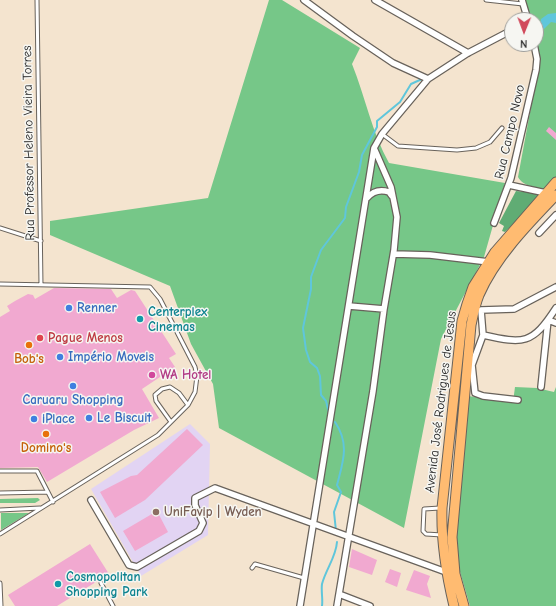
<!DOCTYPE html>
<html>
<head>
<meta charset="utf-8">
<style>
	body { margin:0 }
	#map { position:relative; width:556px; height:606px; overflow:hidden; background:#f4e4cf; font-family:"Comic Neue",sans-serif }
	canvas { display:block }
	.north { position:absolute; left:504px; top:12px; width:40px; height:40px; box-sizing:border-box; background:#f6f6f2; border:1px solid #9f9f9c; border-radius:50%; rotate:181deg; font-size:11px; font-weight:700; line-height:16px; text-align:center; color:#1c1c1c }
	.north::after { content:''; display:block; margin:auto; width:14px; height:18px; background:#d1495b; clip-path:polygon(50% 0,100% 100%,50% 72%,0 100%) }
</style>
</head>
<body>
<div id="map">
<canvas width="556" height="606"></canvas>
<div class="north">N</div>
</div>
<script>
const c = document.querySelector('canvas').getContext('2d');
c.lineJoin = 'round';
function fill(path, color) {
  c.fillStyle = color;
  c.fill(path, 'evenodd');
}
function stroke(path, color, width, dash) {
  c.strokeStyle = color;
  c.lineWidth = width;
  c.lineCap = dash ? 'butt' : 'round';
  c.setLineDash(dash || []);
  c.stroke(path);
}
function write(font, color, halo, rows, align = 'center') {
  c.font = font + ' "Comic Neue",sans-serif';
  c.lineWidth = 3;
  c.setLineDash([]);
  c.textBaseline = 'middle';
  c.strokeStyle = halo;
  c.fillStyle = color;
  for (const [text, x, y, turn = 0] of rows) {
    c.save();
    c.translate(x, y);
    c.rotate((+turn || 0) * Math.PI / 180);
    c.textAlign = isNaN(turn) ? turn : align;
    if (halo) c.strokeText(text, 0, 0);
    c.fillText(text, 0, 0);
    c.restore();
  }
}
const built = new Path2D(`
	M190,424L210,444L208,535L141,576L91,489Z`);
const green = new Path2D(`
	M269,0H282L360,48L352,64C365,96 372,133 389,163L505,183L484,257L441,339L404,528L219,428L213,384L191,344L170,286L50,235V221L208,198Z
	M525,0H556V182L549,190C539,188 523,187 518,177L538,69L536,20H530Z
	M515,387L537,388L554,392L556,387V606H470L458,565L455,535L468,396L513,402Z
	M38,498L40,500L35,503H0V499Z
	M1,513H29L1,530Z`);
const forest = new Path2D(`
	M516,191L535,193L540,197L505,232L502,231L504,226L499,223Z`);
const water = new Path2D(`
	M556,13V23L551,22L544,29L540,27L541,19L548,14Z`);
const stream = new Path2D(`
	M329,413L326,401L321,395L320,376L317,368L310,362L306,350L303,328L311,289V277L321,250L345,218L346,207L359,172L362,155L377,127V121L400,102L411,84L422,79
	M335,422C350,444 343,462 337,485L341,492L334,512L336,531
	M322,606C323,599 321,591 322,584C326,569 336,557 337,542`);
const building = new Path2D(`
	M549,127L556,133V140L546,131Z
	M54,288L111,289L117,298L131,290L135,291L176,354L169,358L175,367L142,389L159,418L134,430L47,482L38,467L0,468V317L10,311L7,306L15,301L28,294L33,295L35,299Z
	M187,429L203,445L145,500L115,518L100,492L131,476L137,475Z
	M157,511L168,532L135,551L123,531Z
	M90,544L109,574L57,606H15L8,595Z
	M352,549L377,560L372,575L349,567Z
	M390,569L401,573L397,587L385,582Z
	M414,570L430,576L427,584L431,598L406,590Z`);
const lane = new Path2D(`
	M37,0L41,285
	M486,0L523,4
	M382,134L398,146L457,150L476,148L490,142L502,128
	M0,228L41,241
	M0,284L150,287L160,299L195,367L197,376L195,392L188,405L158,435L0,534
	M171,422L156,401L155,395L162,389L170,387L179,393L188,405
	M0,471H37L53,502
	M0,493L48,492
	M440,508L424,509L423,531L426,534L442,535
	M0,510L40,508
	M252,568L255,564L304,578
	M0,583L1,606
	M101,583L113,606`);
const street = new Path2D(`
	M304,0L353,36L393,63L428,79
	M375,0L468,53
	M522,0L528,20
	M509,185L546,193
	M367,198C373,191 380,189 389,192L392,196
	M494,223L511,178L536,70L537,59L534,44
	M539,233L556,215
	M394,254L430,255L489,262
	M349,306L384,309
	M483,335C524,344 532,345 556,308
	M541,387L548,320L556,323
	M518,400L483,396L475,393L472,365L483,335L481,310L514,309L556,287
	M91,500L129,565L137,567L199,531L203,523L195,505V498L215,488L446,572
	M300,606L374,148
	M337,606L339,594
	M370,606L339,594L373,391L384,309L394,250L397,217L391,187L374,148L382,134L428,79L468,53L512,30`);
const primary = new Path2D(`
	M454,606C446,573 441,541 442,508L462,321L467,304L473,287L495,252L556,182
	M464,606L455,574L452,537L471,325C473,316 475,305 479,295C495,258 528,224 556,195`);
const markers = [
	[69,308,4,"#3f7fe0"],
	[140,319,4,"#0f9aa8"],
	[40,338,4,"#e0444e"],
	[29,345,4,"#e8710a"],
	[60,357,4,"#3f7fe0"],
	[152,375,4,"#d1479c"],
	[73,386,4,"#3f7fe0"],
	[89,418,4,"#3f7fe0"],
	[34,419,4,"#3f7fe0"],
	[46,434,4,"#e8710a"],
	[156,512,4,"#8d6e63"],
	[58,584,4,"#0f9aa8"]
];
const streetNames = [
	["Rua Campo Novo",510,132,-77],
	["Rua Professor Heleno Vieira Torres",29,143,-91],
	["Avenida José Rodrigues de Jesus",441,402,-83]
];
const shopNames = [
	["Renner",77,308],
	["Império Moveis",68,357],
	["Caruaru Shopping",73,400,"center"],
	["Le Biscuit",97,418],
	["iPlace",42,419]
];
const cultureNames = [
	["Centerplex",148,312],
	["Cinemas",148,327],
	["Cosmopolitan",66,577],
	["Shopping Park",66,592]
];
const healthNames = [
	["Pague Menos",48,338]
];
const foodNames = [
	["Bob's",29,359],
	["Domino's",46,448]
];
const hotelNames = [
	["WA Hotel",160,375]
];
const educationNames = [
	["UniFavip | Wyden",164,512]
];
fill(built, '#e2d4f3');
fill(green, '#76c788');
fill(forest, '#60ac74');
fill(water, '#5fc6db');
stroke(stream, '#5fc6db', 2);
fill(building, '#f1a9d0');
stroke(lane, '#68625b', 5);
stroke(street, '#68625b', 8);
stroke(primary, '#68625b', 11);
stroke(lane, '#fff', 3);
stroke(street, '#fff', 5.5);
stroke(primary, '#ffbb71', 9);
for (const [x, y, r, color] of markers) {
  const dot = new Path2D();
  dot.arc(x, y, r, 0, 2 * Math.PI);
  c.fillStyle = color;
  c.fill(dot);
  stroke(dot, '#f6f6f2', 1.5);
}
write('13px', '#1c1c1c', '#f6f6f2', streetNames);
write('bold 13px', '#366cbe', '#f6f6f2', shopNames, 'left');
write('bold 13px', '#0d838f', '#f6f6f2', cultureNames, 'left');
write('bold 13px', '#be3a42', '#f6f6f2', healthNames, 'left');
write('bold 13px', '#c56008', '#f6f6f2', foodNames);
write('bold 13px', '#b23c85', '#f6f6f2', hotelNames, 'left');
write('bold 13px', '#785e54', '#f6f6f2', educationNames, 'left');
</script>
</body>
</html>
